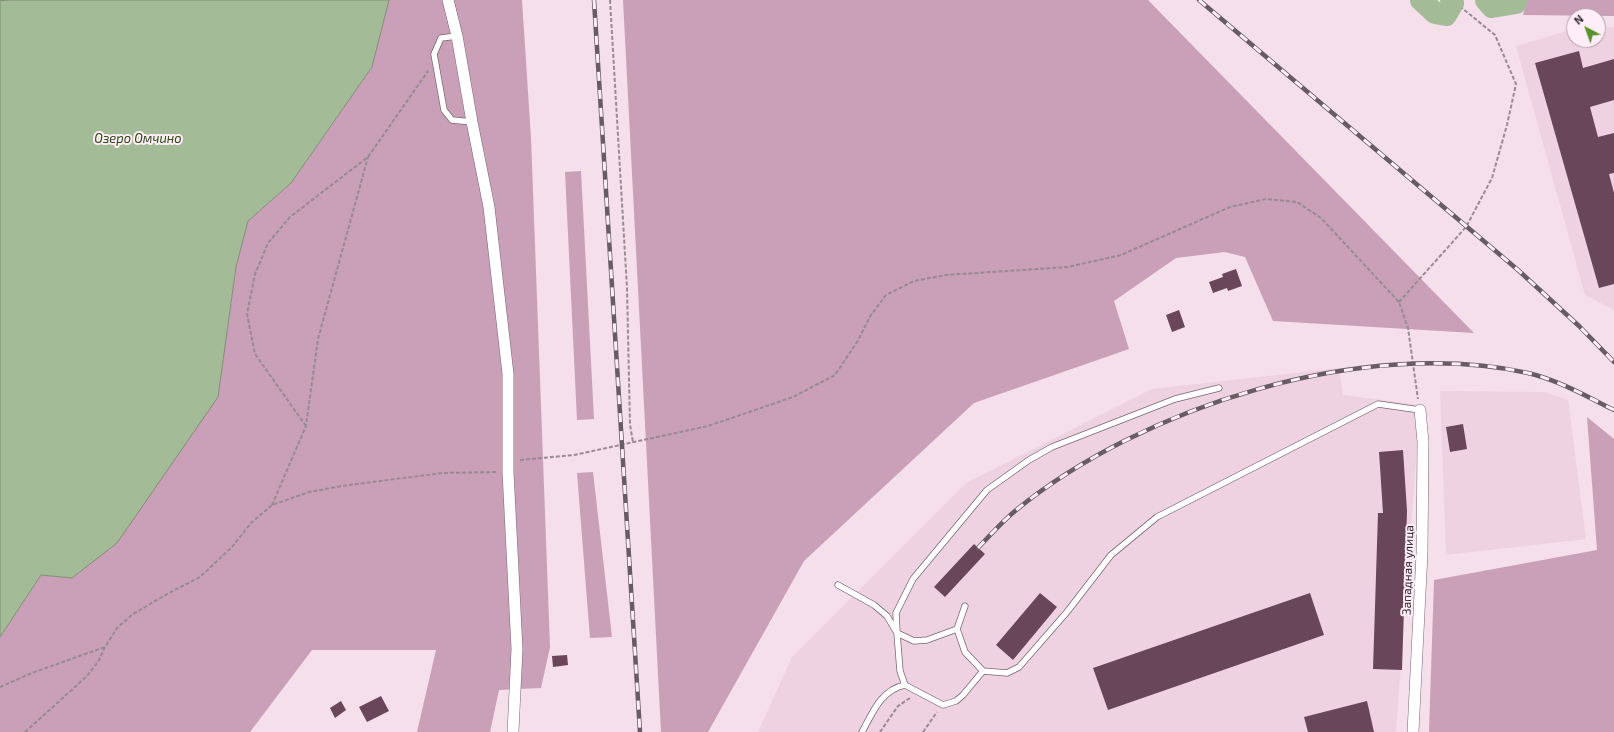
<!DOCTYPE html>
<html>
<head>
<meta charset="utf-8">
<style>
	body { margin:0 }
	#map { position:relative; width:1614px; height:732px; overflow:hidden; background:#f4dfea; font-family:"Exo 2",sans-serif }
	canvas { display:block }
	.north { position:absolute; left:1566px; top:8px; width:40px; height:40px; box-sizing:border-box; background:#ffedf7; border:1px solid #ab9da5; border-radius:50%; rotate:319deg; font-size:11px; font-weight:700; line-height:16px; text-align:center; color:#2d262a }
	.north::after { content:''; display:block; margin:auto; width:14px; height:18px; background:#59912d; clip-path:polygon(50% 0,100% 100%,50% 72%,0 100%) }
</style>
</head>
<body>
<div id="map">
<canvas width="1614" height="732"></canvas>
<div class="north">N</div>
</div>
<script>
const c = document.querySelector('canvas').getContext('2d');
c.lineJoin = 'round';
function fill(path, color) {
  c.fillStyle = color;
  c.fill(path, 'evenodd');
}
function stroke(path, color, width, dash) {
  c.strokeStyle = color;
  c.lineWidth = width;
  c.lineCap = dash ? 'butt' : 'round';
  c.setLineDash(dash || []);
  c.stroke(path);
}
function write(font, color, halo, rows, align = 'center') {
  c.font = font + ' "Exo 2",sans-serif';
  c.lineWidth = 4;
  c.setLineDash([]);
  c.textBaseline = 'middle';
  c.strokeStyle = halo;
  c.fillStyle = color;
  for (const [text, x, y, turn = 0] of rows) {
    c.save();
    c.translate(x, y);
    c.rotate((+turn || 0) * Math.PI / 180);
    c.textAlign = isNaN(turn) ? turn : align;
    if (halo) c.strokeText(text, 0, 0);
    c.fillText(text, 0, 0);
    c.restore();
  }
}
const built = new Path2D(`
	M1614,27V310L1585,295L1516,46L1574,29V40H1598V28Z
	M1339,368L1343,395L1420,405L1396,732H758L792,657L966,483L1152,389Z
	M1440,391L1545,392L1568,400L1586,539L1446,555Z`);
const forest = new Path2D(`
	M389,0H522L531,138L550,647L541,688L499,690L490,732H417L436,650H312L250,732H0V637L41,575L72,578L218,397L236,267L248,221L291,183L372,67Z
	M623,0H1148L1474,333L1273,321L1245,257L1225,252L1176,258L1114,301L1129,349L974,403L804,561L708,732H661Z
	M1527,0H1614V16L1523,15Z
	M581,171L594,419L577,420L565,172Z
	M1587,417L1614,439V732H1429L1434,580L1597,550Z
	M593,472L612,637L590,638L577,473Z`);
const water = new Path2D(`
	M14,0H389L372,67L291,183L248,221L236,267L218,397L117,543L72,578L41,575L0,637V1Z`);
const river = new Path2D(`
	M1421,0L1435,13L1446,15L1453,3L1451,0
	M1486,0L1492,7L1516,3L1517,0`);
const building = new Path2D(`
	M1579,51L1583,68L1614,59V100L1590,107L1598,137L1614,133V173L1609,174L1614,193V284L1599,288L1535,63Z
	M1236,269L1242,286L1228,291L1227,288L1213,293L1209,282L1223,277L1222,274Z
	M1179,310L1185,327L1172,332L1166,315Z
	M1463,424L1467,449L1450,452L1446,427Z
	M1403,450L1407,511L1402,670L1373,669L1378,513H1383L1379,452Z
	M974,544L985,554L945,597L934,587Z
	M1040,593L1057,607L1013,660L996,645Z
	M1310,593L1324,635L1108,710L1093,668Z
	M567,655L568,665L553,667L552,656Z
	M381,696L389,711L367,722L359,707Z
	M341,701L346,710L335,718L330,708Z
	M1367,701L1374,732H1308L1304,717Z`);
const path = new Path2D(`
	M610,0L627,288L630,425L633,442
	M1399,302L1466,227L1492,178L1507,125L1516,84L1495,35L1462,8
	M306,426L255,354L247,314L255,274L268,243L290,217L368,157L428,71
	M520,460L574,455L708,426L793,397L835,375L857,342L871,315L886,295L914,281L946,275L1068,267L1121,255L1230,207L1266,199L1297,202L1321,218L1399,302L1408,328L1418,399
	M272,505L306,426L318,339L368,157
	M0,687L32,673L105,647
	M25,732L86,677L98,662L105,647L117,628L133,614L169,593L200,577L232,547L251,523L272,505L309,492L348,485L443,473L497,472
	M880,732L898,706L910,698
	M923,732L937,712`);
const lane = new Path2D(`
	M457,36L441,38L434,54L444,110L452,120L472,122
	M838,585L874,605L887,616L897,633L900,671L905,685
	M965,606L957,629L965,652L983,671L1007,673L1019,667L1067,612L1111,555L1157,517L1378,404L1420,410
	M957,629L927,640L914,641L897,633L896,613L913,579L987,490L1029,460L1052,447L1175,399L1219,388
	M862,732C873,712 881,690 905,685L943,705L956,701L963,695L983,671`);
const street = new Path2D(`
	M448,0L457,36L472,122L489,207L508,374V472L517,649L513,732
	M1413,732L1422,553L1423,442L1420,410`);
const rail = new Path2D(`
	M594,0L640,732
	M1199,0L1518,270L1579,326L1614,362
	M978,548C990,535 1002,522 1015,511C1143,406 1364,337 1528,373C1558,380 1586,396 1614,410`);
const streetNames = [
	["Западная улица",1408,570,-88]
];
const waterNames = [
	["Озеро Омчино",138,139]
];
fill(built, '#efd2e2');
fill(forest, '#c9a0b7');
fill(water, '#a4bb97');
stroke(water, '#808e76', 1);
stroke(river, '#a4bb97', 22);
fill(building, '#69465a');
stroke(lane, '#796771', 7);
stroke(street, '#796771', 12);
stroke(path, '#998a92', 2, [4, 2]);
stroke(lane, '#fff', 5.5);
stroke(street, '#fff', 11);
stroke(rail, '#675c62', 4.5);
stroke(rail, '#ffedf7', 3, [9]);
write('12px', '#2d262a', '#ffedf7', streetNames);
write('italic 13px', '#2c4a15', '#ffedf7', waterNames);
</script>
</body>
</html>
